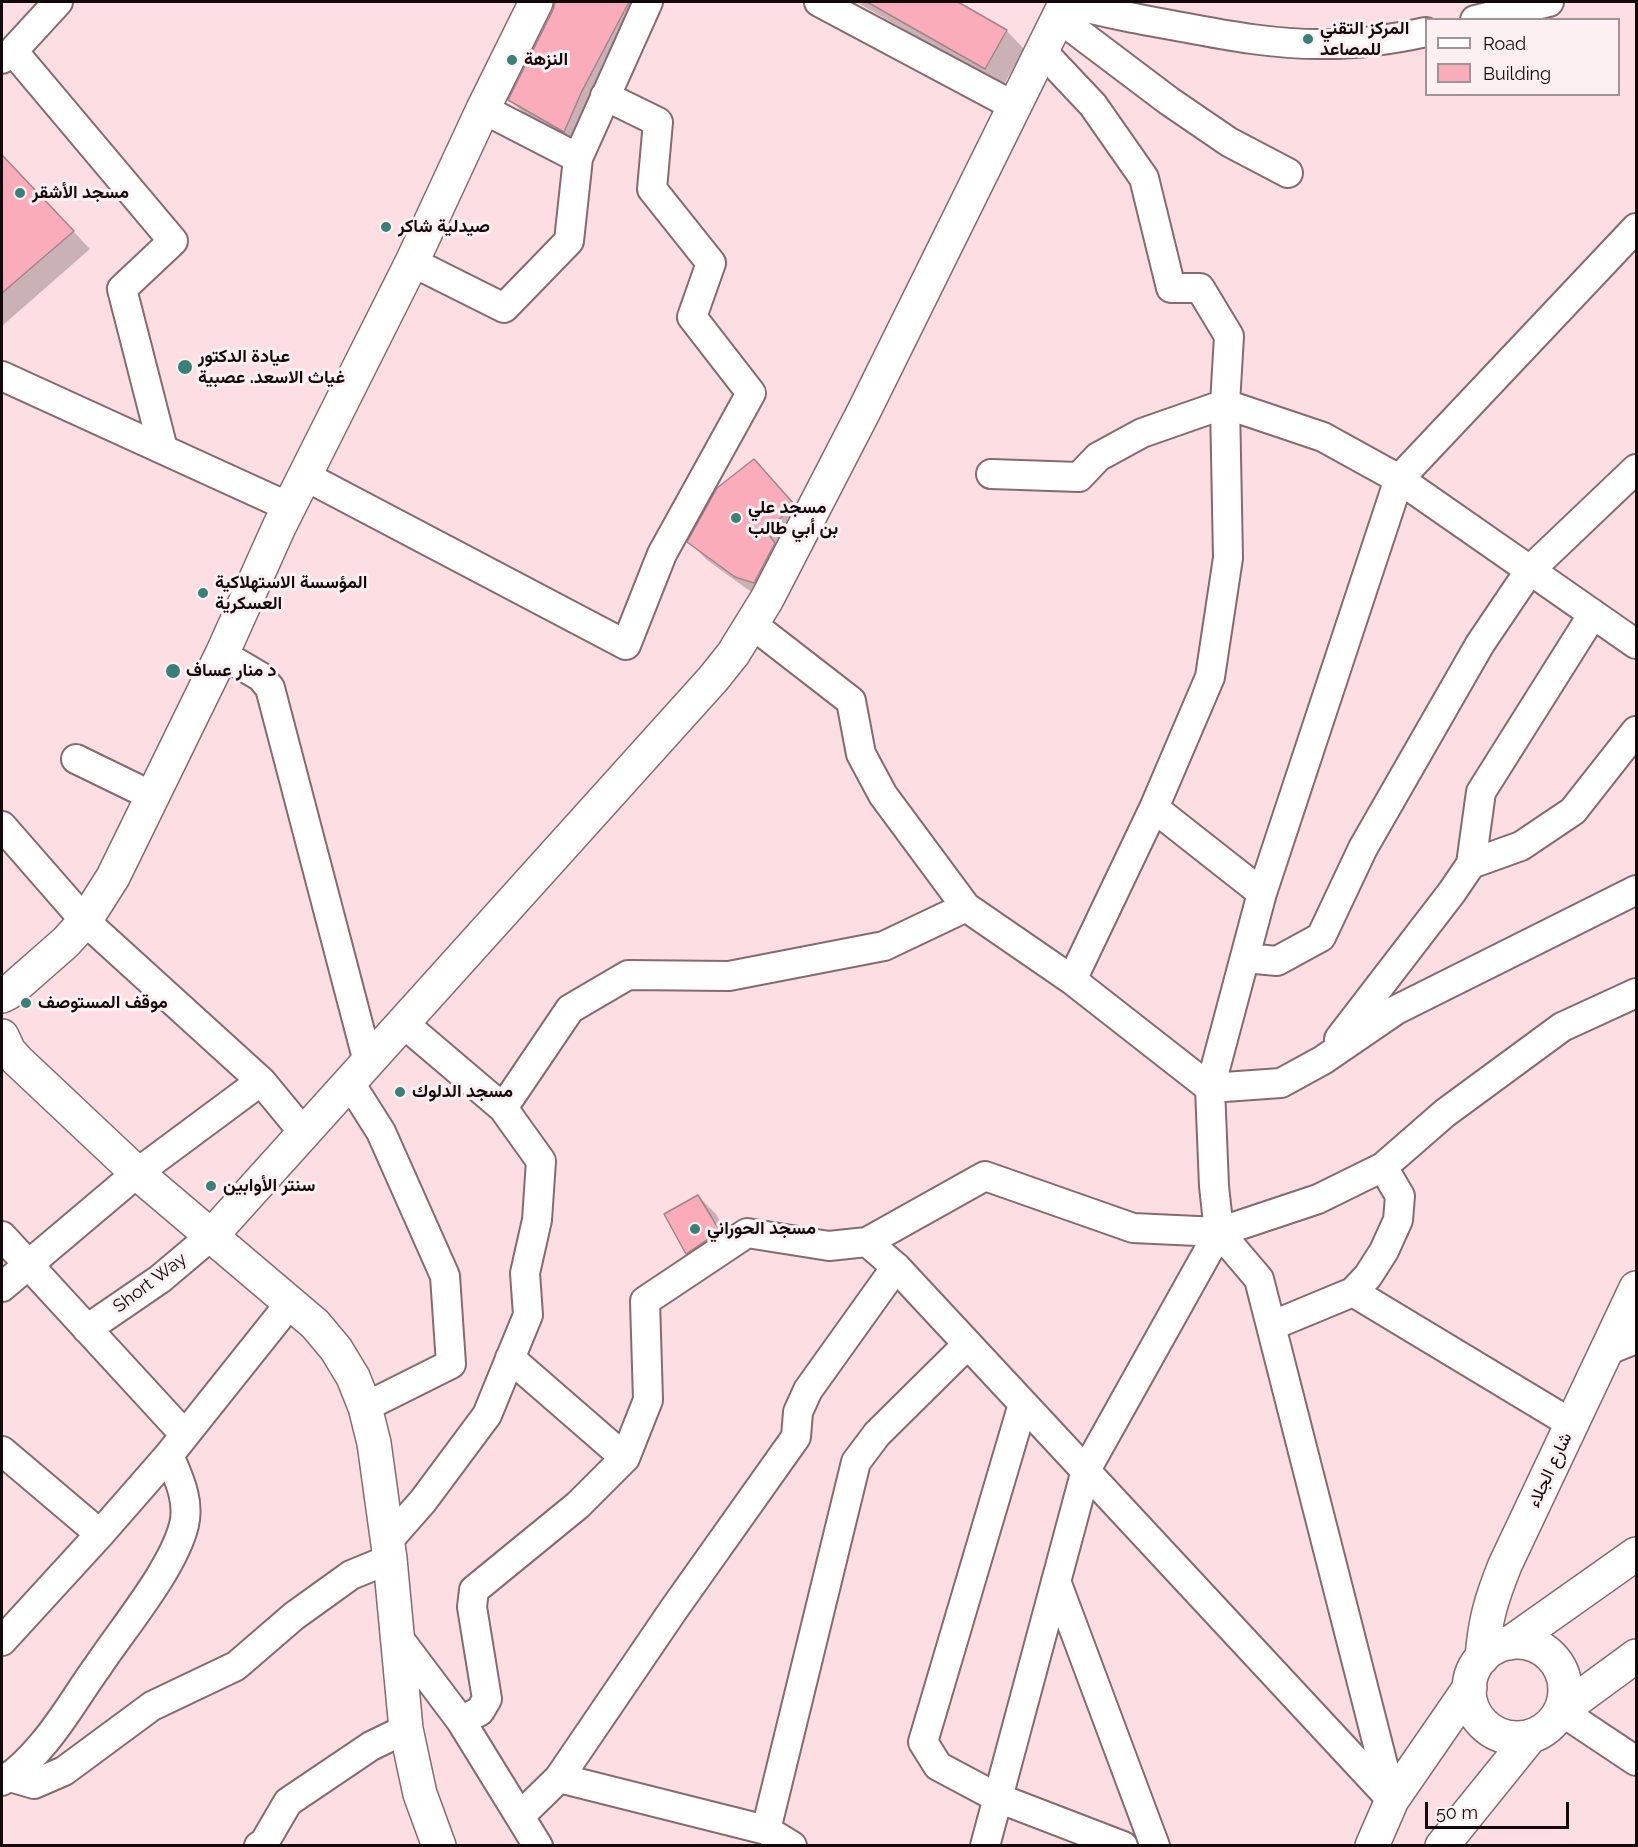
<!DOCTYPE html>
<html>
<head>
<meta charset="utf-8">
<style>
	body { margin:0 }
	#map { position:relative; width:1638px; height:1847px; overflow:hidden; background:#fcdee3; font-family:Raleway,sans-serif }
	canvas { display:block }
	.frame { position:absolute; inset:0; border:3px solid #13090b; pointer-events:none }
	.legend { position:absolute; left:1425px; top:18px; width:195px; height:78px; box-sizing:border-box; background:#fdf0f2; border:2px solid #9f9496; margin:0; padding:8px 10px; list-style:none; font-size:18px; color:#13090b }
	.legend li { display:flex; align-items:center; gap:12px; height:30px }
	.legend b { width:30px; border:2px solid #9f9496 }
	.scale { position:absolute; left:1425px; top:1802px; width:144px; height:27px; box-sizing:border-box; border:3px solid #13090b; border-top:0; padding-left:8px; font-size:18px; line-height:21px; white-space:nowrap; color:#13090b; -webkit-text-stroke:4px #fdf0f2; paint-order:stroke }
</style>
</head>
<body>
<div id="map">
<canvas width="1638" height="1847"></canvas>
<div class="frame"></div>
<ul class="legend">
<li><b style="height:8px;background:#fff"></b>Road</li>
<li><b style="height:16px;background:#faacba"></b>Building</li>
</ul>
<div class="scale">50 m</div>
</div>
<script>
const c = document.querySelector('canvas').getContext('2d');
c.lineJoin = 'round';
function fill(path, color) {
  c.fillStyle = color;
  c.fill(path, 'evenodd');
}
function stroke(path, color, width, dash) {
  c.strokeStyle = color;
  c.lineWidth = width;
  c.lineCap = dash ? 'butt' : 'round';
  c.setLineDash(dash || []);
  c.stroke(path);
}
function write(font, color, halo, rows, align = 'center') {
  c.font = font + ' Raleway,Vazirmatn,sans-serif';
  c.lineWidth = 6;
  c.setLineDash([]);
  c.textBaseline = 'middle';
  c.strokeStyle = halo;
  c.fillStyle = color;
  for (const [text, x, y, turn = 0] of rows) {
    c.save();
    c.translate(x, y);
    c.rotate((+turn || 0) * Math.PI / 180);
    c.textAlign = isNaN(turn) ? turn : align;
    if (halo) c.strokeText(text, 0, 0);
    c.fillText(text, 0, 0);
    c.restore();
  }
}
const shadow = new Path2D(`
	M556,2H647L581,148L527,116L510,100L554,11Z
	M856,2H955L1007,31L1024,49L1003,86Z
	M2,156L90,249L2,326Z
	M771,478L811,522L754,594L707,560L689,542Z
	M698,1196L716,1214L736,1250L705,1270L687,1253Z`);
const building = new Path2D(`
	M555,2H629L582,91L564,132L508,100L553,10Z
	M867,2H958L1007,30L985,69Z
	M2,155L74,231L2,293Z
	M754,459L794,504L767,532L775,543L754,583L735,577L687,542L717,488Z
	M698,1195L720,1231L686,1254L664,1214Z`);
const minor = new Path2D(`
	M819,2L1014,106
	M1066,2C1103,13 1143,20 1182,27C1229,36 1278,45 1327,44C1361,44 1394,39 1426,32
	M1059,18L1169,101L1229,142L1288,173
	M1475,20L1549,2
	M13,51L173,241L122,289L163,449
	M1042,51L1093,105L1144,178L1171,288H1200L1229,336L1225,404L1228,558L1210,677L1154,808L1072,980
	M2,59L13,51L58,2
	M483,109L578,158
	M412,262L504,308L569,241L578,158L648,2
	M2,376L289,507
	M991,474L1079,477L1098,457L1142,433L1225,404L1323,437L1399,479L1636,644
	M305,476L626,645L662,554L751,393L692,317L711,263L652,189L658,122L605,96
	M753,625L851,701L861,754L883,795L966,907L1072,980L1210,1088L1281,1083L1323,1060L1396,1010L1636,890
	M222,654L261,677L270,688L368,1062
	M76,759L152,796
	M1154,808L1262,893
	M2,826L85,921L261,1081L304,1133
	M1471,864L1521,846L1573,811L1636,731
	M1245,958L1277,961L1321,937L1363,848L1480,644L1530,570L1636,469
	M1339,1039L1452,892L1471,864L1481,792L1593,614
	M350,1083L381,1132L445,1276L451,1364L365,1407
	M503,1108L570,1009L628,975L729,976L884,946L966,907
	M2,1236L185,1435
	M867,1242L896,1267L1391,1799
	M2,1287L137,1173L261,1081
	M1353,1292L1572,1424
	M1271,1326L1353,1292L1368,1276L1384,1251L1398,1220L1400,1196L1383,1167
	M87,1329L160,1279L211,1236
	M1606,1351L1636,1339
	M1023,1404L923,1742L938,1766L998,1798L1123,1846
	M2,1451L100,1534
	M625,1458L648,1400L645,1301L747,1233L829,1246L867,1242L985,1176L1133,1228L1219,1232
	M387,1542L423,1501L487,1415L528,1315L525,1273L537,1220L541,1161L503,1108L403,1023
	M1056,1581L1155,1846
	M397,1636L461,1721L538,1846
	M2,1641L100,1534L169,1455L291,1302
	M1561,1711L1636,1761
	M461,1721L480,1711L487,1699L472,1607L474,1590L578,1505L625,1458L510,1358
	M10,1777L34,1784L64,1771L152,1706L236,1666L294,1616L351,1575L390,1559
	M559,1778L766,1830L856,1462L877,1434L967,1345
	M2,1781C17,1773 31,1758 42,1745C63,1721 79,1692 98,1666C124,1627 173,1569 184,1525C190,1500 178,1477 169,1455
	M1392,1800L1259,1279L1219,1232L1214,1186L1210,1088L1262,893L1399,479L1636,228
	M520,1816L559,1778L674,1609L796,1437L798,1412L808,1390L896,1267
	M766,1830L792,1846
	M259,1846L264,1843L288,1802L371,1746L406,1729
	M985,1846L1086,1470L1219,1232L1318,1199L1383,1167L1445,1113L1562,1027L1636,993`);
const major = new Path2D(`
	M2,996L8,993L66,942L85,921L113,877L222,654L279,527L412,262L483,109L536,2
	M2,1036L9,1051L17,1060L137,1173L315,1324L336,1349L353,1377L365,1407L374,1443L390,1559L406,1729L420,1794L439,1846
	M211,1236L713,679L733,654L767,599L864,411L1066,2
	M1469 1690a48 48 0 1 1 96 0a48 48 0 1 1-96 0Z
	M1510,1643L1636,1554
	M1482,1658C1485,1620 1491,1600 1505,1565L1636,1288
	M1561,1711L1636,1656
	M1372,1846L1392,1800L1470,1687
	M1442,1846L1530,1737`);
const markers = [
	[1308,39,6,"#398079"],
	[512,60,6,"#398079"],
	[20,193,6,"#398079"],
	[386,227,6,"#398079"],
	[185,367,8,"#398079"],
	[736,518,6,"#398079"],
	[203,593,6,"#398079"],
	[173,671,8,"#398079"],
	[26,1003,6,"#398079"],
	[400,1092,6,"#398079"],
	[211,1186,6,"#398079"],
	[695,1229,6,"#398079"]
];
const poiNames = [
	["المركز التقني",1320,29],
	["للمصاعد",1320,50],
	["النزهة",524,60],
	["مسجد الأشقر",32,193],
	["صيدلية شاكر",398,227],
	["عيادة الدكتور",198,357],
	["غياث الاسعد. عصبية",198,378],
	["مسجد علي",748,508],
	["بن أبي طالب",748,529],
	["المؤسسة الاستهلاكية",215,583],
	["العسكرية",215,604],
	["د منار عساف",186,671],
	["موقف المستوصف",38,1003],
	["مسجد الدلوك",412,1092],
	["سنتر الأوابين",223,1186],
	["مسجد الحوراني",707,1229]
];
const streetNames = [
	["Short Way",150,1283,-37],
	["شارع الجلاء",1550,1470,-65]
];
fill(shadow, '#0003');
fill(building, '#faacba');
stroke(building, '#a08589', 1.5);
stroke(minor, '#856a6f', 32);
stroke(major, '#856a6f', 36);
stroke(minor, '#fff', 28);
stroke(major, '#fff', 33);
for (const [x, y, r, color] of markers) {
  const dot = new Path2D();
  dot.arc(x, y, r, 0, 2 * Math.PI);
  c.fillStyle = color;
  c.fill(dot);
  stroke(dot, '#fdf0f2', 2);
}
write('bold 18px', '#13090b', '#fdf0f2', poiNames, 'left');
write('18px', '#13090b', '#fdf0f2', streetNames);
</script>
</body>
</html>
